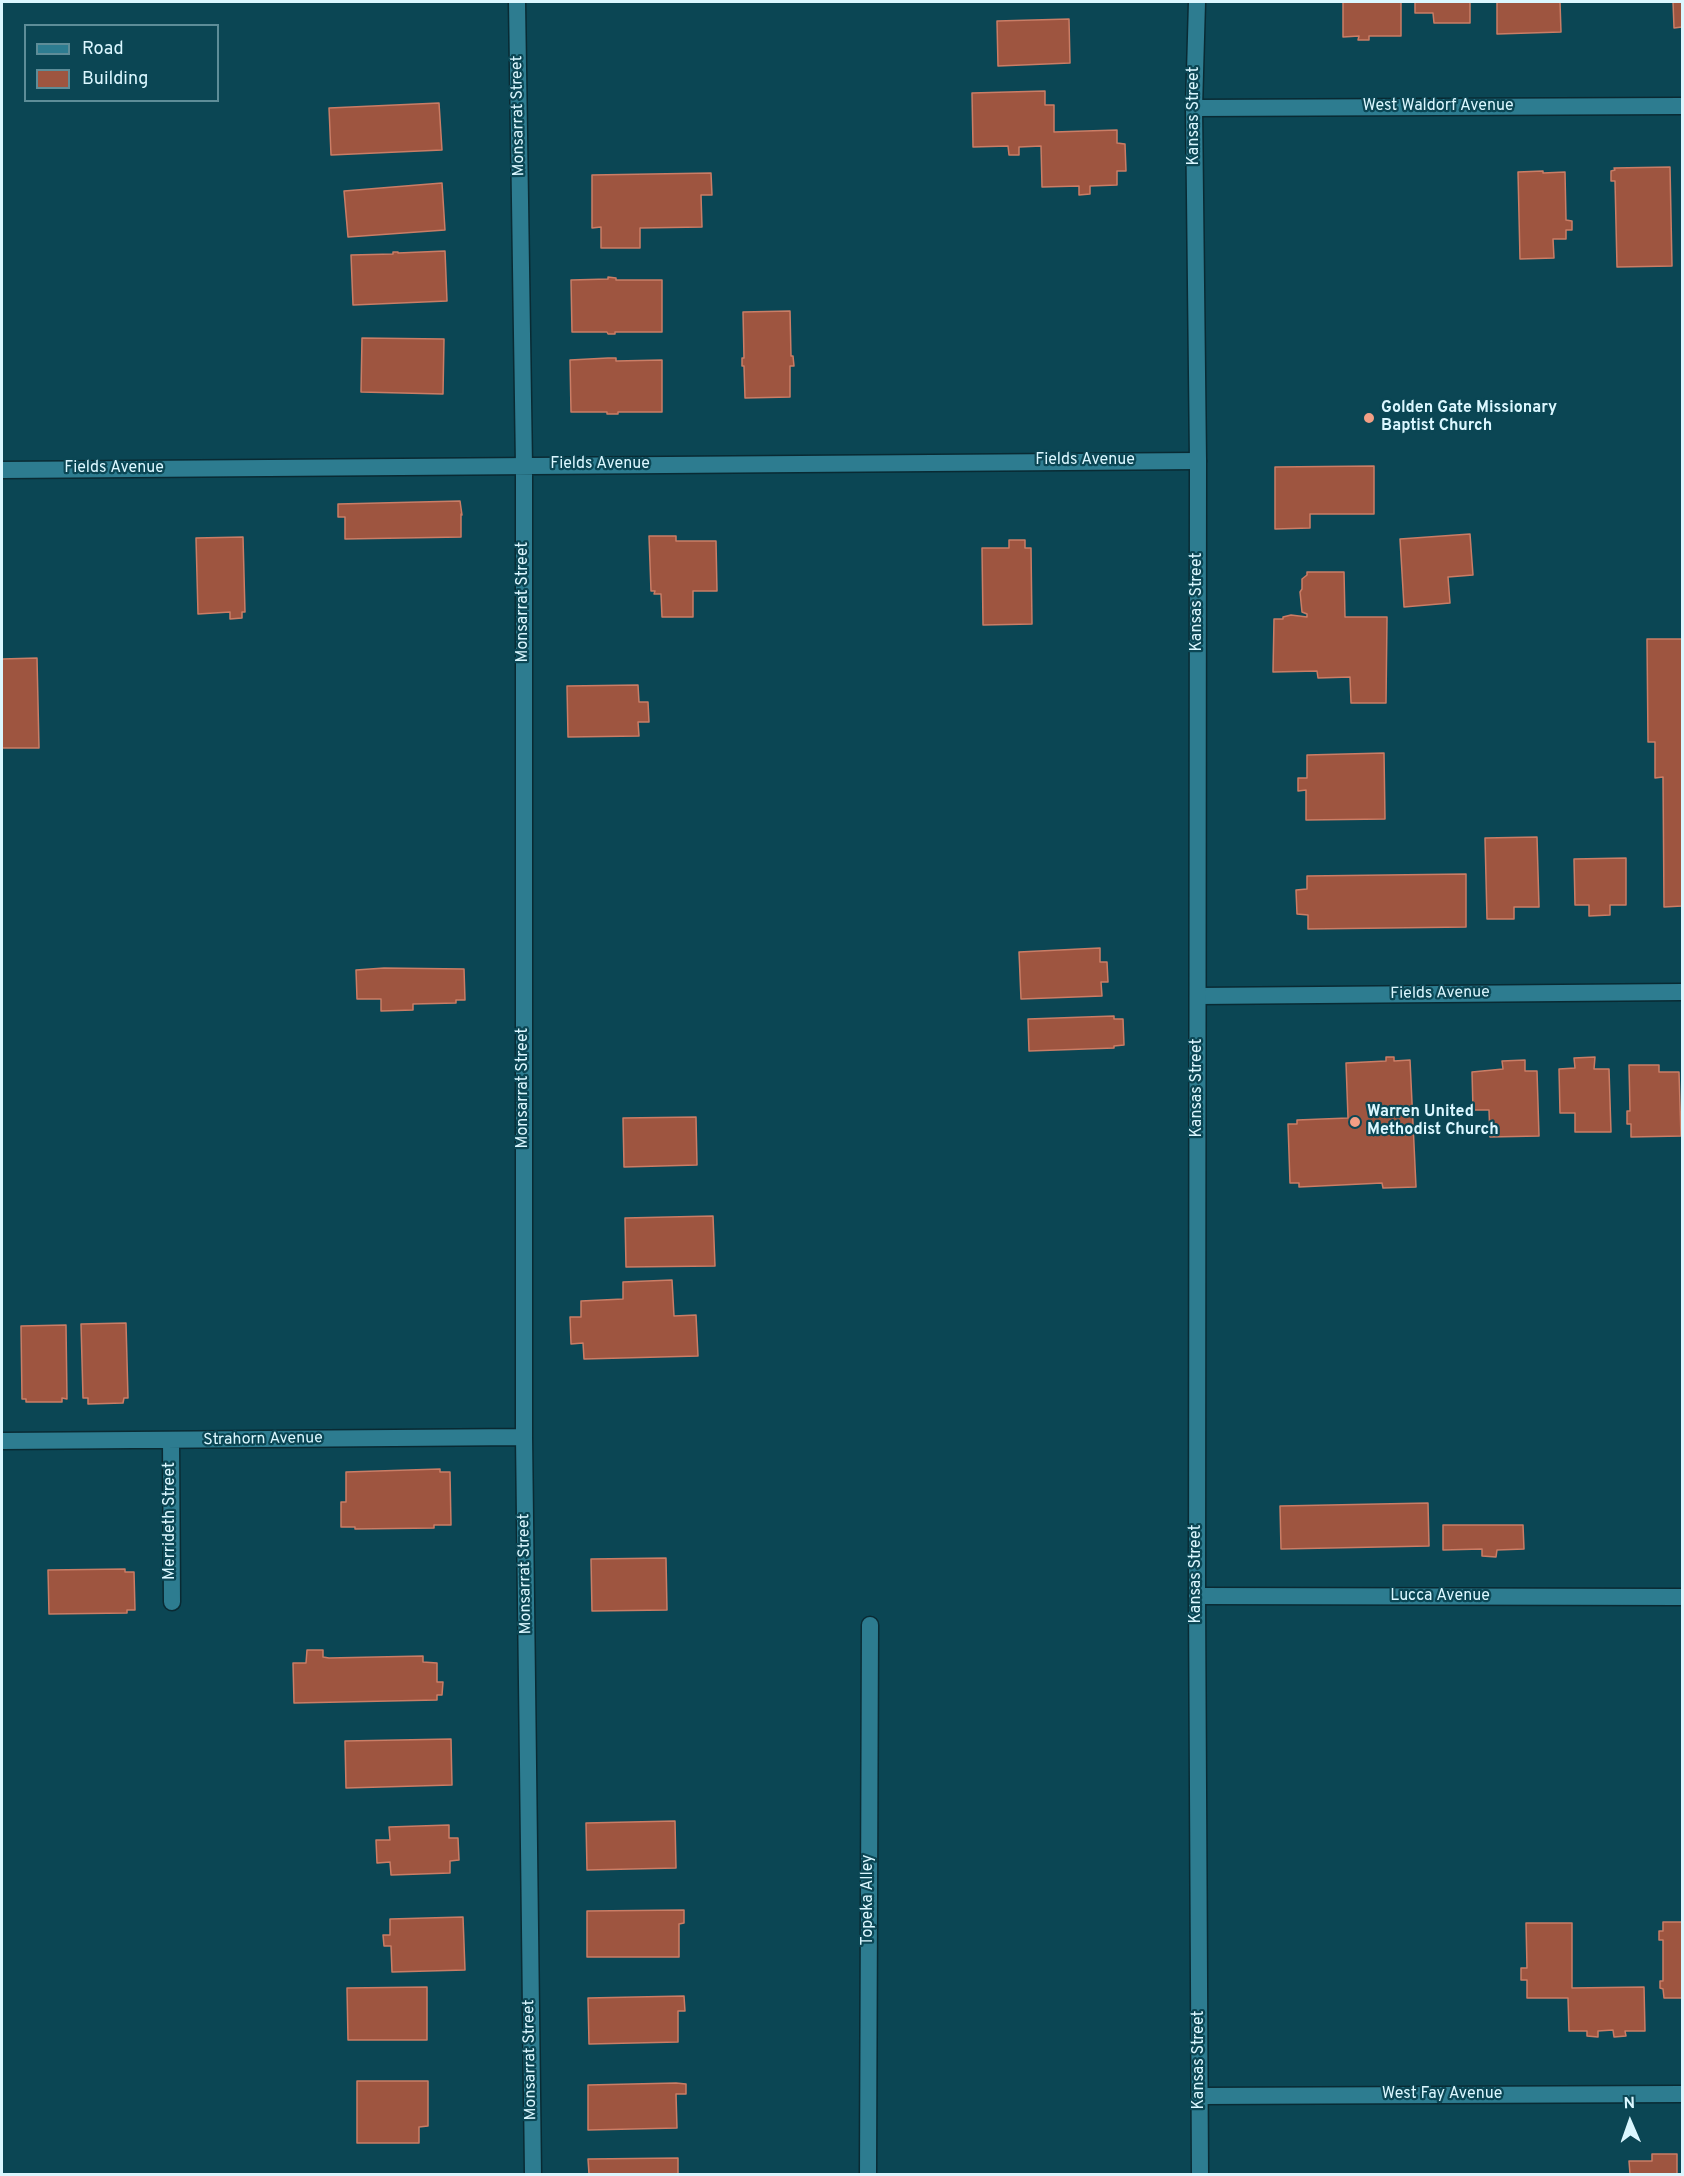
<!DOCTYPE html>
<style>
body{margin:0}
#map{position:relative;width:1684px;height:2176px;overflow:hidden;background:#0b4654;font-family:Overpass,sans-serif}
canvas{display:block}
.frame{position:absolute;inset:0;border:3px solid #dbf7ff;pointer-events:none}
.legend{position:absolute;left:24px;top:24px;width:195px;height:78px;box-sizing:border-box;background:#0b4654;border:2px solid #5e8d98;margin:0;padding:8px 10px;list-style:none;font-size:18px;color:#dbf7ff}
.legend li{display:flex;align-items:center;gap:12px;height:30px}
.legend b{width:30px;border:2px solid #5e8d98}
.north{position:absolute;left:1600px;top:2092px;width:60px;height:60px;-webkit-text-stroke:4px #0b4654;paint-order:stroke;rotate:358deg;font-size:16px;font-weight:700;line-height:24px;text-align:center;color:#dbf7ff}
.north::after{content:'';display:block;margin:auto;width:21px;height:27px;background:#dbf7ff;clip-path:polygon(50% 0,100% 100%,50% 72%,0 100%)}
</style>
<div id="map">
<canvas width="1684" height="2176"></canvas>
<div class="frame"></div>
<ul class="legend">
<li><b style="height:8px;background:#2d7c90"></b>Road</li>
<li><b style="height:16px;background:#9e5540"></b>Building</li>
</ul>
<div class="north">N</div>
</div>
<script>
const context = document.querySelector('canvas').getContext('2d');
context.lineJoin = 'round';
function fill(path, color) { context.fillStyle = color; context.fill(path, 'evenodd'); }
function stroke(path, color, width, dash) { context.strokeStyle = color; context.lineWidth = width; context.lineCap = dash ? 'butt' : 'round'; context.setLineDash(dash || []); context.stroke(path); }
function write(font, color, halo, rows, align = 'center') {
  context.font = font + ' Overpass,sans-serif'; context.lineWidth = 4.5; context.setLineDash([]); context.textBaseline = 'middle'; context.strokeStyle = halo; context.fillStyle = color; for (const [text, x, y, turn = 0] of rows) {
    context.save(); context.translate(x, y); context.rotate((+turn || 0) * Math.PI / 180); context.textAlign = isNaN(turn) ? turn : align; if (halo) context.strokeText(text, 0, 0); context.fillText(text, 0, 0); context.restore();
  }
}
const building = new Path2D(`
 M 1343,2 L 1401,2 L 1401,36 L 1369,36 L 1369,40 L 1358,40 L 1359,36 L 1343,37 Z
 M 1415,2 L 1470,2 L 1470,23 L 1434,23 L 1433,13 L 1415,13 Z
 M 1497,2 L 1560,2 L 1561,32 L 1497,34 Z
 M 1673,2 L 1682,2 L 1682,27 L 1674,28 Z
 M 1069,19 L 1070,63 L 998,66 L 997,21 Z
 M 1045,91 L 1045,105 L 1054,105 L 1054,132 L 1117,130 L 1117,143 L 1125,144 L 1126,171 L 1117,171 L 1117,185 L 1090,186 L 1090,194 L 1079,195 L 1079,186 L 1042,187 L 1041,146 L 1019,147 L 1019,155 L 1009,155 L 1008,146 L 973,147 L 972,93 Z
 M 439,103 L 442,150 L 331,155 L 329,108 Z
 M 1670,167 L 1672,266 L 1617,267 L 1615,181 L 1611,181 L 1611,171 L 1615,170 L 1614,168 Z
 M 1543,171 L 1543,173 L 1565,172 L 1566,220 L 1572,221 L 1572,230 L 1566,230 L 1566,239 L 1553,239 L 1554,258 L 1520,259 L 1518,172 Z
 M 711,173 L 712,195 L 701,195 L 702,227 L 640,228 L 640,248 L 601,248 L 601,227 L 592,228 L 592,175 Z
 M 442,183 L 445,230 L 348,237 L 344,191 Z
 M 445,251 L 447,301 L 353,305 L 351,255 L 393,254 L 393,252 L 398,252 L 398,253 Z
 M 608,277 L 616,278 L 616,280 L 662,280 L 662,332 L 615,332 L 615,334 L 608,334 L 607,332 L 572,332 L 571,280 L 608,279 Z
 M 790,311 L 791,356 L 793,356 L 794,366 L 790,366 L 790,397 L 745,398 L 744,366 L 742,366 L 742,358 L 744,358 L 743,312 Z
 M 362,338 L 444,339 L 443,394 L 361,392 Z
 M 608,358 L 616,358 L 616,361 L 662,360 L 662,412 L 618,412 L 618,414 L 607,414 L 607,412 L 571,412 L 570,360 Z
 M 1374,466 L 1374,514 L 1310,514 L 1310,528 L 1275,529 L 1275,467 Z
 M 460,501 L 462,515 L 461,514 L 461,537 L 345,539 L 345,517 L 338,517 L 338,504 Z
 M 1470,534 L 1473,575 L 1448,577 L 1450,603 L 1404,607 L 1400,539 Z
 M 649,536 L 676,536 L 676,541 L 716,541 L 717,591 L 693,591 L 693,617 L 662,617 L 661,594 L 654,594 L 655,591 L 651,591 Z
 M 243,537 L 245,612 L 242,612 L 242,618 L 230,619 L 230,612 L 198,614 L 196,538 Z
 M 1009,540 L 1025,540 L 1025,548 L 1031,548 L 1032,624 L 983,625 L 982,548 L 1009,548 Z
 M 1307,572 L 1344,572 L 1345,617 L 1387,617 L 1386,703 L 1351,703 L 1350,677 L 1318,678 L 1317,671 L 1273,672 L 1274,619 L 1283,619 L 1283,617 L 1291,615 L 1307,617 L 1307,614 L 1302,612 L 1300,592 L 1302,589 L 1302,579 L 1307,575 Z
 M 1647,639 L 1682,639 L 1682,906 L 1664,907 L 1663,777 L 1655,778 L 1655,742 L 1648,742 Z
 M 37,658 L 39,748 L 2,748 L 2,659 Z
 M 638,685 L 639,702 L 648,702 L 649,722 L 638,722 L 639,736 L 568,737 L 567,686 Z
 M 1384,753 L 1385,819 L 1306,820 L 1306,790 L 1298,791 L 1298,778 L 1307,778 L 1307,755 Z
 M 1537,837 L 1539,907 L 1514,907 L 1514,919 L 1487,919 L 1485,838 Z
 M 1626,858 L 1626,905 L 1610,905 L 1610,915 L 1589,916 L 1589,905 L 1575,905 L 1574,859 Z
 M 1466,874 L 1466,927 L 1308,929 L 1308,915 L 1297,914 L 1296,890 L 1307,889 L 1307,876 Z
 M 1100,948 L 1100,962 L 1107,962 L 1108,982 L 1101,982 L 1102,996 L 1021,999 L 1019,952 Z
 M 384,968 L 464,969 L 465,1000 L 456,1000 L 456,1003 L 413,1004 L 413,1010 L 381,1011 L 381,999 L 357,999 L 356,970 Z
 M 1114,1016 L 1114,1019 L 1123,1019 L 1124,1045 L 1114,1046 L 1114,1048 L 1029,1051 L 1028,1019 Z
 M 1386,1057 L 1394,1057 L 1394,1061 L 1410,1060 L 1416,1187 L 1383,1188 L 1382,1183 L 1299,1187 L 1299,1183 L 1290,1183 L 1288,1124 L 1297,1124 L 1297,1120 L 1348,1118 L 1346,1063 L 1386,1061 Z
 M 1595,1057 L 1594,1069 L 1609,1069 L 1611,1132 L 1575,1132 L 1575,1113 L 1560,1113 L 1559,1069 L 1575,1068 L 1574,1058 Z
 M 1525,1060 L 1525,1071 L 1537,1071 L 1539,1136 L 1490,1137 L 1489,1110 L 1473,1110 L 1472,1072 L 1503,1069 L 1502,1061 Z
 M 1629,1065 L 1659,1065 L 1659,1072 L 1679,1072 L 1681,1136 L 1631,1137 L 1631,1124 L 1627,1124 L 1627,1111 L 1630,1111 Z
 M 696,1117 L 697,1165 L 624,1167 L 623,1118 Z
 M 713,1216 L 715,1266 L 626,1267 L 625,1218 Z
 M 672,1280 L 674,1316 L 696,1315 L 698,1356 L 584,1359 L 583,1343 L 571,1344 L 570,1317 L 581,1317 L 581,1301 L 623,1299 L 623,1282 Z
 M 126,1323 L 128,1398 L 124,1398 L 123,1403 L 88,1404 L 88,1398 L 83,1398 L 81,1324 Z
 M 66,1325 L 67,1399 L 62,1398 L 62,1402 L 26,1402 L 26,1399 L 22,1399 L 21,1326 Z
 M 440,1469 L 440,1472 L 450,1472 L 451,1525 L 434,1525 L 434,1528 L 355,1529 L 355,1527 L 341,1527 L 341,1502 L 346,1502 L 346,1472 Z
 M 1428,1503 L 1429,1546 L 1281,1549 L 1280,1506 Z
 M 1443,1525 L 1523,1525 L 1524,1549 L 1497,1550 L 1496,1557 L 1482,1556 L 1482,1549 L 1443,1550 Z
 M 666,1558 L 667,1610 L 592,1611 L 591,1559 Z
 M 125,1569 L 125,1572 L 134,1572 L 135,1610 L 127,1610 L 127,1613 L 49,1614 L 48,1570 Z
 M 307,1650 L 323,1650 L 323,1657 L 329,1658 L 423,1656 L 423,1662 L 437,1663 L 437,1682 L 443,1682 L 442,1695 L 437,1695 L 437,1700 L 294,1703 L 293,1663 L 306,1663 Z
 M 451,1739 L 452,1785 L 346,1788 L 345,1741 Z
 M 675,1821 L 676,1868 L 587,1870 L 586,1823 Z
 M 449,1825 L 449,1838 L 458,1838 L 459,1860 L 450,1861 L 450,1873 L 391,1875 L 390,1862 L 377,1863 L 376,1840 L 390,1840 L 389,1827 Z
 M 684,1910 L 684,1923 L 679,1924 L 679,1957 L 587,1957 L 587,1911 Z
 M 463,1917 L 465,1970 L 392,1972 L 391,1946 L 384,1946 L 383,1935 L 390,1935 L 390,1919 Z
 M 1663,1922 L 1682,1922 L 1682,1998 L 1664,1998 L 1663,1989 L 1660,1988 L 1660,1981 L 1663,1981 L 1663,1940 L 1659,1940 L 1659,1931 L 1663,1931 Z
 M 1526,1923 L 1572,1923 L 1572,1988 L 1644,1987 L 1645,2031 L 1625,2031 L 1626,2036 L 1614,2037 L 1613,2030 L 1598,2031 L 1598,2037 L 1587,2036 L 1587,2031 L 1569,2031 L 1568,1998 L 1527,1998 L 1527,1980 L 1521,1980 L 1521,1968 L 1527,1968 Z
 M 427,1987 L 427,2040 L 348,2040 L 347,1988 Z
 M 684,1996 L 685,2011 L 678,2011 L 678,2042 L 589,2044 L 588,1998 Z
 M 357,2081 L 428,2081 L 428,2126 L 419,2127 L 419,2143 L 357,2143 Z
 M 676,2083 L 686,2084 L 686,2094 L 676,2094 L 677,2128 L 588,2130 L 588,2085 Z
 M 1652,2154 L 1677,2154 L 1677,2174 L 1630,2174 L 1629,2161 L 1652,2161 Z
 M 678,2158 L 678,2174 L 589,2174 L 588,2159 Z`);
const minor = new Path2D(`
 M 517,2 L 524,466 L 524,1437 L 533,2174
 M 1194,108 L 1682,106
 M 2,470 L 1198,461
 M 1198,996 L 1682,992
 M 2,1441 L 524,1437
 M 171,1441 L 172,1602
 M 1197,1596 L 1682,1597
 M 1201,2096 L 1682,2094
 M 868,2174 L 870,1625`);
const tertiary = new Path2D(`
 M 1197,2 L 1194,108 L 1198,461 L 1197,1596 L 1200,2174`);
const markers = [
 [1369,418,6,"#f39f85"],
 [1355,1122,6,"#f39f85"]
];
const streetNames = [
 ["West Waldorf Avenue",1438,107],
 ["Monsarrat Street",519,116,-91],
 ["Kansas Street",1195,116,-90],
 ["Fields Avenue",1085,461],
 ["Fields Avenue",600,465],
 ["Fields Avenue",114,469],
 ["Monsarrat Street",524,602,-90],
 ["Kansas Street",1198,602,-90],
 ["Fields Avenue",1440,994,-1],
 ["Monsarrat Street",524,1088,-90],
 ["Kansas Street",1198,1088,-90],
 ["Strahorn Avenue",263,1440,-1],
 ["Merrideth Street",171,1521,-90],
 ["Monsarrat Street",526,1574,-91],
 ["Kansas Street",1197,1574,-90],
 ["Lucca Avenue",1440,1597],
 ["Topeka Alley",869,1900,-90],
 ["Monsarrat Street",531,2060,-91],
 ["Kansas Street",1200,2060,-90],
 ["West Fay Avenue",1442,2095]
];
const poiNames = [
 ["Golden Gate Missionary",1381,409],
 ["Baptist Church",1381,427],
 ["Warren United",1367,1113],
 ["Methodist Church",1367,1131]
];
fill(building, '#9e5540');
stroke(building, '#ca7d66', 1.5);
stroke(minor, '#092a33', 19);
stroke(tertiary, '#092a33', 19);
stroke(minor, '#2d7c90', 16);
stroke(tertiary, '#2d7c90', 16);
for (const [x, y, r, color] of markers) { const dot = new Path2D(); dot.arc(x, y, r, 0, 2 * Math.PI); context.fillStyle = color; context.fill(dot); stroke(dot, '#0b4654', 2); }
write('16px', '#dbf7ff', '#0b4654', streetNames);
write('bold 16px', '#dbf7ff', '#0b4654', poiNames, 'left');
</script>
